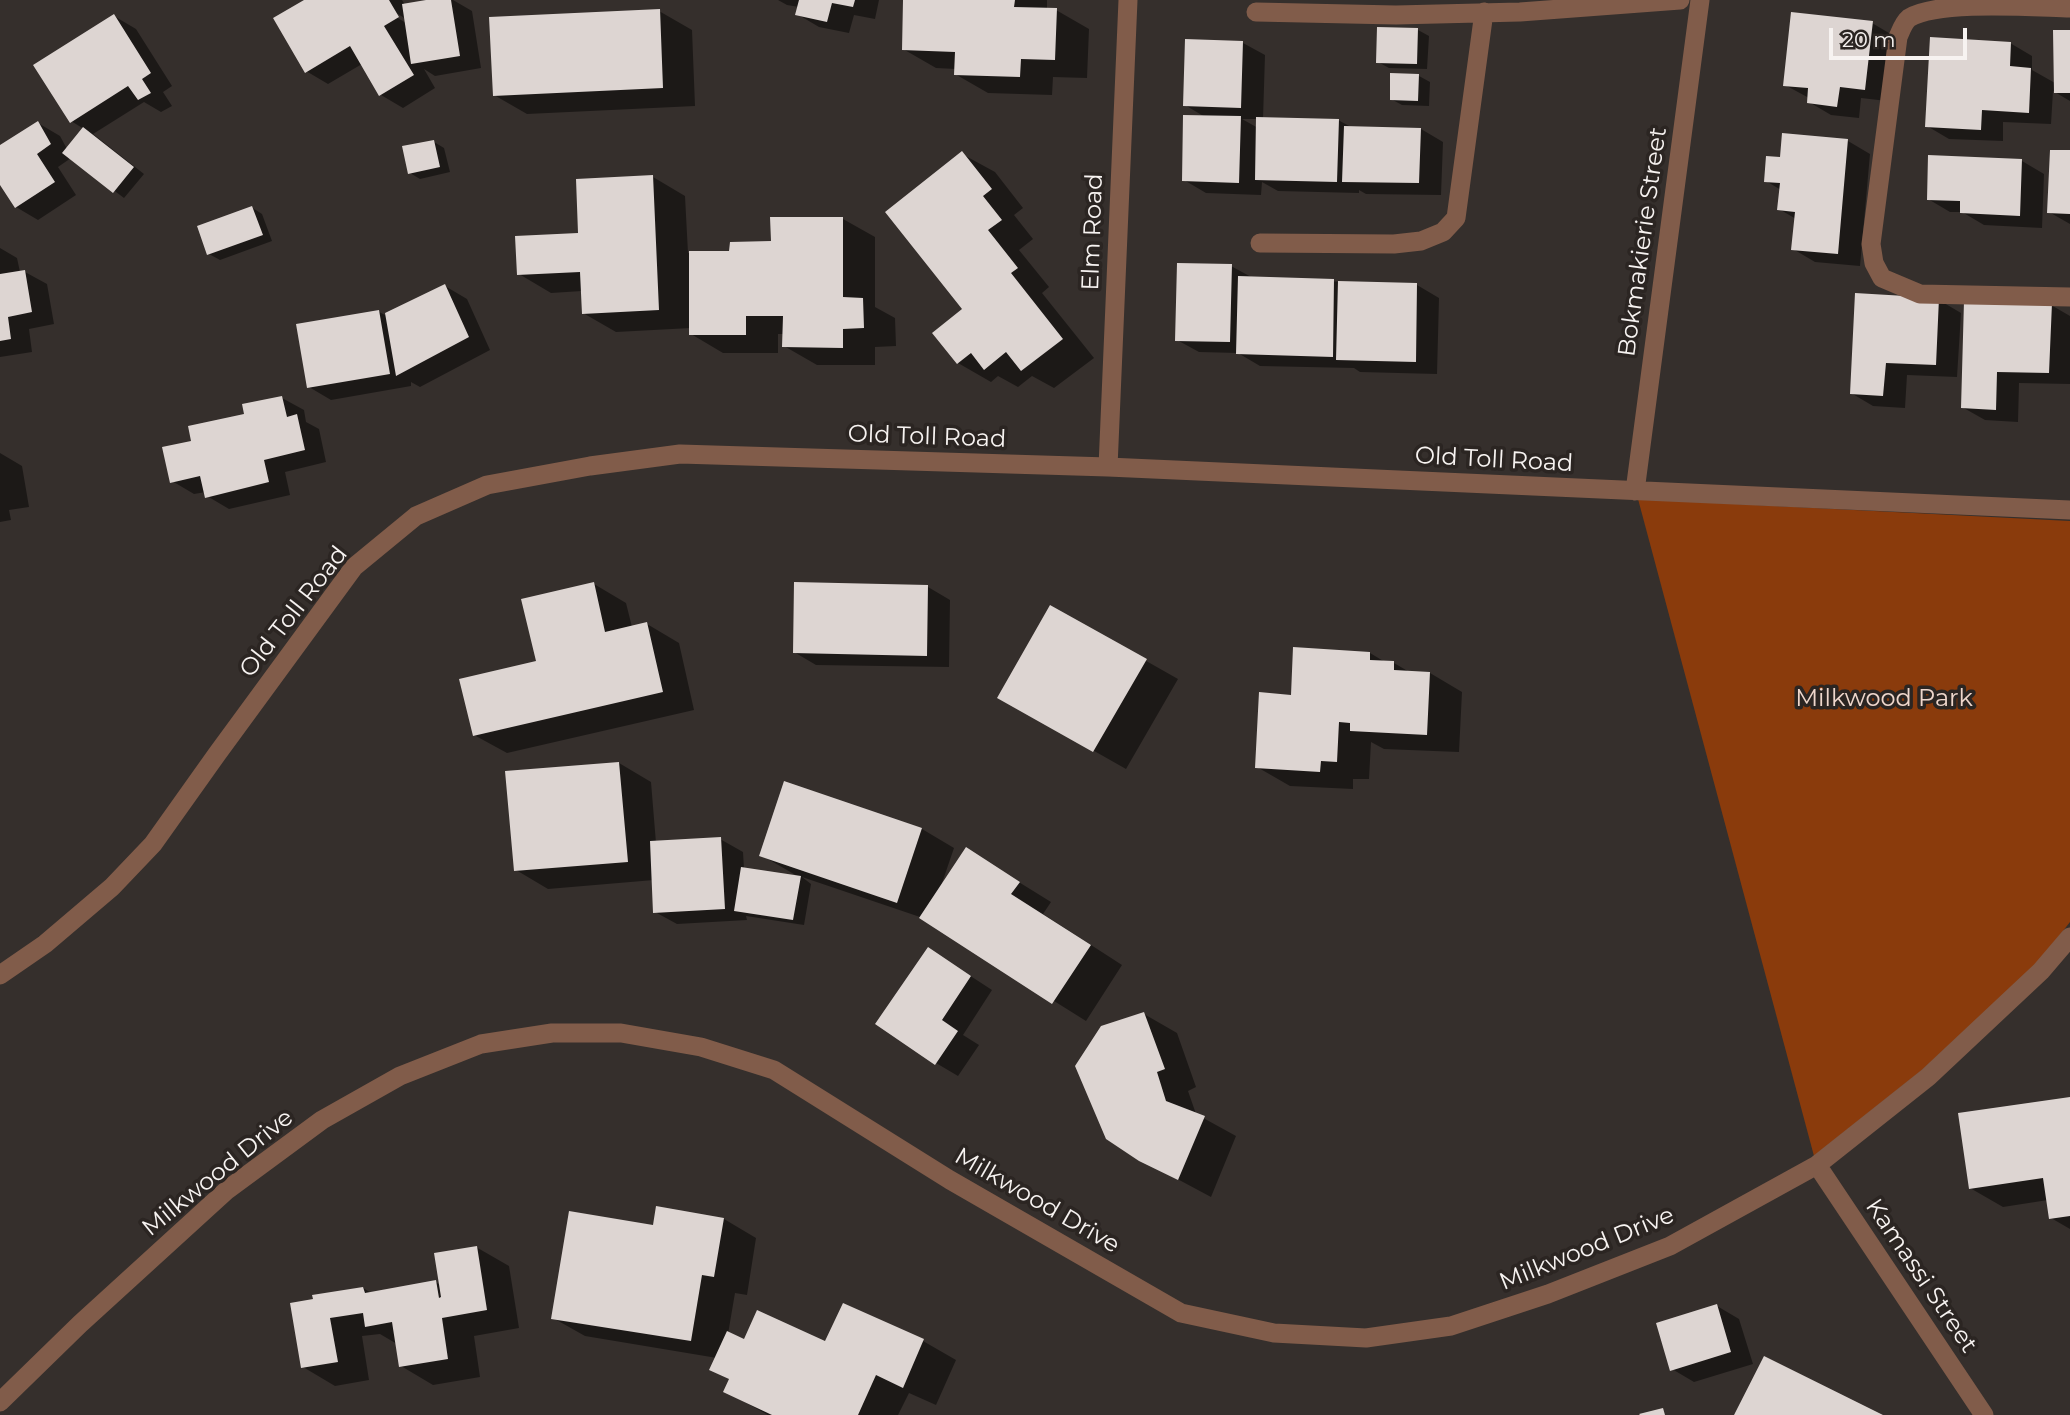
<!DOCTYPE html>
<style>
body{margin:0}
#map{position:relative;width:2070px;height:1415px;overflow:hidden;background:#352f2c;font-family:Montserrat,sans-serif}
canvas{display:block}
.scale{position:absolute;left:1829px;top:28px;width:138px;height:32px;box-sizing:border-box;border:4px solid #f7f3f1;border-top:0;padding-left:9px;font-size:21px;line-height:24px;white-space:nowrap;color:#f7f3f1;-webkit-text-stroke:5px #2b2522;paint-order:stroke}
</style>
<div id="map">
<canvas width="2070" height="1415"></canvas>
<div class="scale">20 m</div>
</div>
<script>
const context = document.querySelector('canvas').getContext('2d');
context.lineJoin = 'round';
function fill(path, color) { context.fillStyle = color; context.fill(path, 'evenodd'); }
function stroke(path, color, width, dash) { context.strokeStyle = color; context.lineWidth = width; context.lineCap = dash ? 'butt' : 'round'; context.setLineDash(dash || []); context.stroke(path); }
function write(font, color, halo, rows, align = 'center') {
  context.font = font + ' Montserrat,sans-serif'; context.lineWidth = 7; context.setLineDash([]); context.textBaseline = 'middle'; context.strokeStyle = halo; context.fillStyle = color; for (const [text, x, y, turn = 0] of rows) {
    context.save(); context.translate(x, y); context.rotate((+turn || 0) * Math.PI / 180); context.textAlign = isNaN(turn) ? turn : align; if (halo) context.strokeText(text, 0, 0); context.fillText(text, 0, 0); context.restore();
  }
}
const green = new Path2D(`
 M 1638,499 L 2070,521 L 2070,922 L 2037,964 L 1921,1071 L 1814,1156 Z`);
const shadow = new Path2D(`
 M 307,0 L 402,0 L 405,5 L 453,0 L 472,11 L 481,68 L 435,76 L 424,69 L 435,88 L 403,108 L 381,95 L 362,64 L 328,84 L 306,71 ZM 393,11 L 406,19 L 406,23 L 391,14 Z
 M 778,0 L 879,0 L 875,19 L 854,15 L 849,33 L 819,27 L 797,14 L 799,7 L 787,5 Z
 M 905,0 L 1047,0 L 1047,10 L 1056,10 L 1089,29 L 1087,78 L 1053,77 L 1052,95 L 988,93 L 955,74 L 956,69 L 936,68 L 903,49 Z
 M 659,11 L 692,30 L 695,106 L 527,114 L 494,95 Z
 M 114,16 L 136,29 L 172,86 L 163,92 L 172,106 L 161,112 L 144,102 L 93,134 L 144,174 L 124,198 L 71,158 L 58,167 L 76,195 L 38,220 L 16,207 L 0,182 L 0,147 L 38,123 L 60,136 L 67,149 L 84,129 L 71,121 Z
 M 1872,23 L 1894,36 L 1887,101 L 1861,98 L 1859,118 L 1831,115 L 1809,102 L 1809,98 L 1785,85 Z
 M 1379,28 L 1418,30 L 1429,36 L 1427,69 L 1389,68 L 1378,62 Z
 M 2070,32 L 2070,101 L 2053,91 L 2051,124 L 2003,122 L 2003,141 L 1949,139 L 1927,126 L 2010,43 L 2032,56 L 2032,70 L 2055,83 Z
 M 1243,43 L 1265,55 L 1263,119 L 1338,120 L 1351,127 L 1421,129 L 1443,142 L 1441,195 L 1366,194 L 1359,190 L 1359,193 L 1278,191 L 1262,182 L 1261,195 L 1206,193 L 1184,180 L 1205,117 L 1185,105 ZM 1242,119 L 1258,119 L 1258,128 Z
 M 1419,76 L 1430,82 L 1429,106 L 1402,105 L 1391,99 Z
 M 1848,141 L 1870,154 L 1860,266 L 1815,262 L 1793,249 L 1796,219 L 1779,209 L 1781,190 L 1766,181 L 1781,158 Z
 M 434,142 L 444,148 L 450,172 L 420,179 L 410,173 Z
 M 2070,152 L 2070,224 L 2049,212 Z
 M 962,154 L 995,172 L 1023,208 L 1014,215 L 1033,239 L 1019,250 L 1049,287 L 1042,293 L 1094,358 L 1054,388 L 1032,376 L 1018,387 L 998,376 L 991,382 L 958,363 L 965,310 Z
 M 2022,161 L 2044,174 L 2042,228 L 1984,225 L 1962,212 L 1950,212 L 1928,199 Z
 M 653,177 L 685,196 L 688,253 L 731,253 L 773,243 L 843,219 L 875,237 L 875,307 L 895,318 L 896,346 L 875,347 L 875,365 L 817,365 L 784,346 L 784,334 L 778,334 L 778,353 L 723,353 L 691,334 L 691,328 L 616,332 L 583,313 L 582,291 L 551,293 L 519,274 L 580,235 Z
 M 251,207 L 262,214 L 272,241 L 220,260 L 209,254 Z
 M 0,248 L 17,258 L 20,272 L 25,272 L 47,284 L 54,324 L 29,329 L 32,352 L 0,357 Z
 M 1231,266 L 1253,278 L 1417,285 L 1439,298 L 1437,374 L 1360,372 L 1354,368 L 1260,366 L 1238,353 L 1199,352 L 1177,340 Z
 M 445,286 L 467,299 L 490,350 L 420,387 L 411,382 L 411,386 L 331,400 L 309,387 L 379,312 L 387,316 Z
 M 1939,300 L 1961,313 L 1957,377 L 1907,375 L 1905,408 L 1873,406 L 1851,393 Z
 M 2051,305 L 2070,316 L 2070,384 L 2019,383 L 2018,422 L 1985,420 L 1962,407 Z
 M 282,398 L 304,410 L 306,422 L 319,429 L 326,462 L 285,472 L 290,495 L 229,509 L 207,496 L 206,492 L 194,494 L 172,481 L 194,442 Z
 M 0,453 L 22,466 L 29,507 L 9,510 L 11,520 L 0,522 Z
 M 594,584 L 626,603 L 632,627 L 647,624 L 679,643 L 694,710 L 507,753 L 474,735 L 538,663 Z
 M 928,587 L 950,600 L 949,667 L 816,665 L 794,652 Z
 M 1051,607 L 1178,679 L 1126,769 L 999,697 Z
 M 1370,653 L 1385,662 L 1394,663 L 1411,673 L 1430,673 L 1462,692 L 1459,752 L 1384,749 L 1371,742 L 1369,779 L 1353,779 L 1353,789 L 1290,786 L 1257,767 L 1292,697 Z
 M 619,763 L 651,782 L 656,843 L 720,839 L 743,852 L 744,869 L 799,877 L 761,855 L 922,829 L 954,848 L 941,886 L 967,850 L 1051,902 L 1043,914 L 1122,965 L 1086,1021 L 920,917 L 802,877 L 811,884 L 804,925 L 746,916 L 747,920 L 677,924 L 655,912 L 654,880 L 548,889 L 516,870 Z
 M 929,949 L 992,990 L 963,1035 L 979,1045 L 958,1076 L 936,1063 Z
 M 1144,1014 L 1177,1033 L 1196,1087 L 1188,1091 L 1196,1114 L 1236,1136 L 1211,1197 L 1140,1159 Z
 M 2070,1099 L 2070,1229 L 2051,1218 L 2048,1200 L 2003,1207 L 1970,1188 Z
 M 724,1219 L 756,1238 L 747,1295 L 735,1293 L 728,1334 L 745,1341 L 826,1344 L 844,1305 L 923,1341 L 956,1360 L 936,1405 L 909,1393 L 898,1415 L 768,1415 L 725,1391 L 731,1380 L 717,1358 L 585,1336 L 553,1318 L 654,1227 Z
 M 476,1247 L 509,1266 L 519,1328 L 474,1336 L 480,1377 L 433,1385 L 401,1366 L 397,1344 L 380,1334 L 362,1336 L 369,1380 L 335,1386 L 303,1367 L 292,1304 L 363,1288 L 373,1294 L 435,1282 L 441,1285 Z
 M 1717,1306 L 1739,1319 L 1753,1364 L 1694,1382 L 1672,1369 Z`);
const building = new Path2D(`
 M 304,0 L 389,0 L 399,17 L 384,26 L 414,75 L 379,96 L 350,46 L 305,73 L 273,18 Z
 M 426,0 L 451,0 L 460,56 L 411,64 L 402,4 Z
 M 799,0 L 855,0 L 853,7 L 832,3 L 827,22 L 795,15 Z
 M 903,0 L 1015,0 L 1014,7 L 1057,8 L 1055,60 L 1021,59 L 1020,77 L 954,75 L 955,52 L 902,50 Z
 M 660,9 L 663,88 L 493,96 L 489,17 Z
 M 1791,12 L 1873,21 L 1865,90 L 1840,87 L 1837,107 L 1807,103 L 1808,88 L 1783,86 Z
 M 114,14 L 151,73 L 142,79 L 151,93 L 138,100 L 128,86 L 70,123 L 33,65 Z
 M 1377,27 L 1418,28 L 1417,64 L 1376,63 Z
 M 2053,30 L 2070,30 L 2070,93 L 2054,93 Z
 M 1930,37 L 2011,42 L 2010,66 L 2031,68 L 2029,113 L 1982,110 L 1981,130 L 1925,127 Z
 M 1185,39 L 1243,41 L 1241,108 L 1183,106 Z
 M 1390,73 L 1419,74 L 1418,101 L 1390,100 Z
 M 1183,115 L 1241,116 L 1239,183 L 1182,181 Z
 M 1256,117 L 1339,119 L 1337,182 L 1255,180 Z
 M 38,121 L 51,144 L 37,154 L 55,182 L 15,208 L 0,185 L 0,145 Z
 M 1344,126 L 1421,128 L 1419,183 L 1342,182 Z
 M 83,127 L 134,167 L 113,193 L 62,153 Z
 M 1782,133 L 1848,139 L 1838,254 L 1791,250 L 1795,212 L 1777,210 L 1780,183 L 1764,182 L 1766,156 L 1780,157 Z
 M 434,140 L 440,167 L 408,174 L 402,146 Z
 M 2050,150 L 2070,150 L 2070,214 L 2047,213 Z
 M 962,151 L 992,189 L 983,196 L 1002,220 L 988,230 L 1018,268 L 1011,273 L 1063,339 L 1021,371 L 1006,352 L 984,370 L 971,353 L 957,364 L 932,333 L 962,309 L 885,212 Z
 M 1928,155 L 2022,159 L 2020,216 L 1960,213 L 1960,201 L 1927,200 Z
 M 653,175 L 659,310 L 582,314 L 580,272 L 517,275 L 515,236 L 578,233 L 576,179 Z
 M 252,206 L 263,235 L 207,255 L 197,226 Z
 M 770,217 L 843,217 L 843,297 L 863,298 L 864,328 L 843,329 L 843,348 L 782,347 L 783,316 L 746,316 L 746,335 L 689,335 L 689,251 L 729,251 L 730,242 L 771,241 Z
 M 1177,263 L 1232,264 L 1230,342 L 1175,341 Z
 M 25,270 L 32,312 L 8,317 L 11,339 L 0,341 L 0,274 Z
 M 1238,276 L 1334,279 L 1333,357 L 1236,354 Z
 M 1338,281 L 1417,283 L 1416,362 L 1336,360 Z
 M 445,284 L 469,337 L 396,376 L 385,313 Z
 M 1855,293 L 1939,298 L 1936,365 L 1886,363 L 1883,396 L 1850,394 Z
 M 1964,301 L 2052,303 L 2049,373 L 1997,372 L 1996,410 L 1961,408 Z
 M 379,310 L 390,374 L 307,388 L 296,324 Z
 M 282,396 L 287,417 L 297,414 L 305,450 L 264,460 L 269,482 L 205,498 L 200,476 L 170,483 L 162,447 L 191,441 L 188,426 L 244,414 L 242,404 Z
 M 594,582 L 605,632 L 647,622 L 663,692 L 473,736 L 459,679 L 536,661 L 521,599 Z
 M 794,582 L 928,585 L 927,656 L 793,653 Z
 M 1050,605 L 1147,659 L 1093,752 L 997,698 Z
 M 1293,647 L 1370,652 L 1370,660 L 1394,661 L 1394,670 L 1430,672 L 1427,735 L 1350,731 L 1350,723 L 1339,722 L 1337,762 L 1321,761 L 1320,772 L 1255,768 L 1259,692 L 1291,695 Z
 M 619,762 L 628,862 L 514,871 L 505,771 Z
 M 784,781 L 922,828 L 897,903 L 759,856 Z
 M 721,837 L 725,909 L 653,913 L 650,841 Z
 M 966,847 L 1020,882 L 1011,894 L 1091,945 L 1052,1004 L 919,918 Z
 M 741,867 L 801,876 L 793,920 L 734,911 Z
 M 928,947 L 971,976 L 942,1020 L 958,1031 L 935,1065 L 875,1024 Z
 M 1144,1012 L 1165,1069 L 1157,1072 L 1166,1101 L 1205,1116 L 1178,1180 L 1139,1161 L 1106,1139 L 1075,1066 L 1101,1026 Z
 M 2070,1097 L 2070,1216 L 2049,1219 L 2043,1178 L 1969,1189 L 1958,1113 Z
 M 656,1206 L 724,1218 L 714,1277 L 702,1275 L 691,1341 L 551,1319 L 569,1211 L 653,1225 Z
 M 477,1246 L 487,1310 L 442,1318 L 448,1359 L 399,1367 L 392,1322 L 365,1327 L 363,1313 L 330,1318 L 338,1362 L 301,1368 L 290,1303 L 313,1299 L 312,1295 L 363,1287 L 365,1293 L 436,1280 L 439,1298 L 441,1297 L 434,1253 Z
 M 843,1303 L 924,1339 L 903,1388 L 876,1375 L 858,1415 L 772,1415 L 723,1392 L 729,1379 L 709,1370 L 727,1331 L 744,1339 L 757,1310 L 825,1341 Z
 M 1717,1304 L 1731,1352 L 1670,1371 L 1656,1323 Z
 M 1764,1356 L 1883,1415 L 1734,1415 Z
 M 1663,1408 L 1665,1415 L 1640,1415 L 1639,1414 Z`);
const service = new Path2D(`
 M 1256,12 L 1396,15 L 1520,12 L 1680,0
 M 1260,243 L 1394,244 L 1421,241 L 1443,232 L 1456,218 L 1484,12`);
const minor = new Path2D(`
 M 2070,8 C 2031,7 1938,0 1909,18 C 1903,23 1901,31 1898,37 L 1871,244 L 1874,263 L 1882,278 L 1920,294 L 2070,297
 M 1108,467 L 1128,0
 M 1635,491 L 1700,0
 M 0,975 L 45,944 L 112,887 L 153,844 L 217,754 L 354,567 L 416,516 L 487,485 L 590,466 L 680,454 L 1108,467 L 2070,510
 M 1817,1165 L 1984,1415
 M 0,1402 L 80,1324 L 227,1190 L 322,1120 L 400,1076 L 481,1044 L 552,1033 L 621,1033 L 701,1047 L 774,1070 L 950,1180 L 1181,1313 L 1274,1333 L 1366,1338 L 1451,1326 L 1548,1294 L 1670,1246 L 1817,1165 L 1928,1077 L 2041,971 L 2070,937`);
const streetNames = [
 ["Elm Road",1093,232,-88],
 ["Bokmakierie Street",1643,242,-82],
 ["Old Toll Road",927,437,2],
 ["Old Toll Road",1494,460,3],
 ["Old Toll Road",294,612,-52],
 ["Milkwood Drive",218,1173,-39],
 ["Milkwood Drive",1037,1201,30],
 ["Milkwood Drive",1587,1249,-22],
 ["Kamassi Street",1921,1276,56]
];
const parkNames = [
 ["Milkwood Park",1884,699]
];
fill(green, '#8a3b0c');
fill(shadow, '#0007');
fill(building, '#ddd5d2');
stroke(service, '#815c4a', 19);
stroke(minor, '#815c4a', 19);
write('24px', '#f7f3f1', '#2b2522', streetNames);
write('24px', '#efd7cc', '#2b2522', parkNames);
</script>
